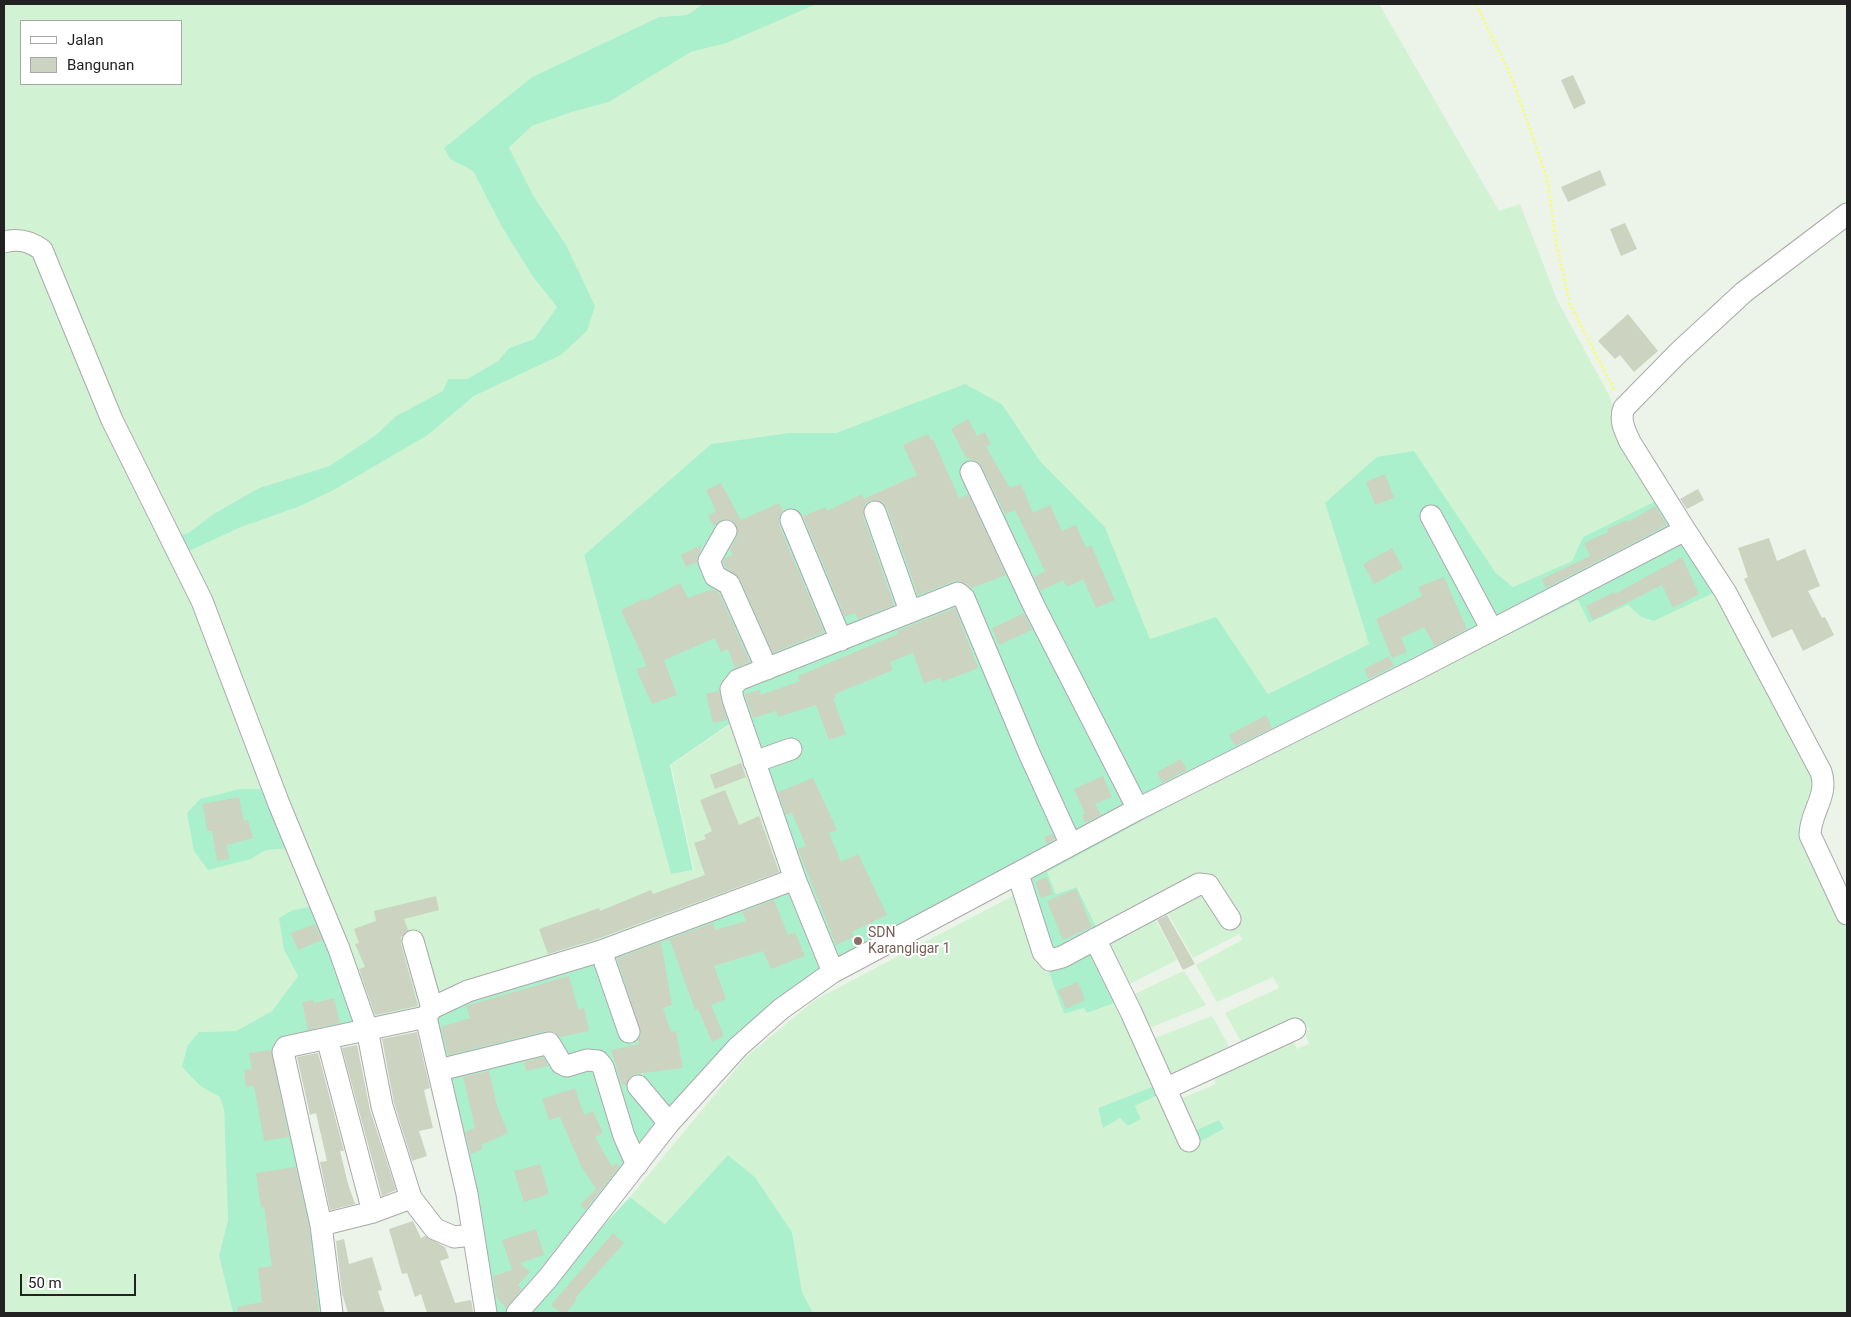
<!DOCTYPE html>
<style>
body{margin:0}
#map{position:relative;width:1851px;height:1317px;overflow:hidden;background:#ecf3e8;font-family:Roboto,sans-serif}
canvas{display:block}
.frame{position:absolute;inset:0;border:5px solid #222;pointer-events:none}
.legend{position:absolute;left:20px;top:20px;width:162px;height:65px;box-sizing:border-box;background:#fff;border:1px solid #a7a7a7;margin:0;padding:6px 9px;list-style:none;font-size:15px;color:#222}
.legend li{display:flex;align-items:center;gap:10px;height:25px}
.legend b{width:25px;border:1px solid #a7a7a7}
.scale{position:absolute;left:20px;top:1274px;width:116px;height:22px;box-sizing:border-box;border:2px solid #222;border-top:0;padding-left:6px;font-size:15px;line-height:18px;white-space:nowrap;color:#222;-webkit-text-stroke:4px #fff;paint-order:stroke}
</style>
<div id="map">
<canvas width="1851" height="1317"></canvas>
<div class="frame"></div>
<ul class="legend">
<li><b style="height:6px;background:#fff"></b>Jalan</li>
<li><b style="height:14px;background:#ccd3c0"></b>Bangunan</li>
</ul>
<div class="scale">50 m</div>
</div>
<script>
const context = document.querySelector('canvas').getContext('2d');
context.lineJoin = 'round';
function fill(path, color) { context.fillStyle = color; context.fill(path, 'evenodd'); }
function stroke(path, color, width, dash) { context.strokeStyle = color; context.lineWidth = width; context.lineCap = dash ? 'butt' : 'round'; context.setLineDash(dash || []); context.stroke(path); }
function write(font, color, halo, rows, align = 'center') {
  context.font = font + ' Roboto,sans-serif'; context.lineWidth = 4; context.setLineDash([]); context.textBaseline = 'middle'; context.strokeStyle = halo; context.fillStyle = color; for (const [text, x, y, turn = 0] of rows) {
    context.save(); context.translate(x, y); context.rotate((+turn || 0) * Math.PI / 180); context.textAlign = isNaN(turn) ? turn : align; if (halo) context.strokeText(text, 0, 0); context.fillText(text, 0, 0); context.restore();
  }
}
const farmland = new Path2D(`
 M 4,4 L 703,4 L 687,15 L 659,17 L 532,77 L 444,148 L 450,159 L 473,171 L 502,227 L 533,277 L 557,307 L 534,339 L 509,348 L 498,361 L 467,379 L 448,379 L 443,391 L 396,416 L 377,434 L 329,466 L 259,488 L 215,513 L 188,533 L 174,537 L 50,249 L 4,243 ZM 21,21 L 181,21 L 181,84 L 21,84 Z
 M 817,4 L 1379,4 L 1499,211 L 1520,204 L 1557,300 L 1609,395 L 1633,456 L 1659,500 L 1583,537 L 1572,561 L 1513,587 L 1495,572 L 1325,503 L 1369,644 L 1268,694 L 1216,618 L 1150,639 L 1105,527 L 1040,461 L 1002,404 L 965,385 L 836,433 L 788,433 L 711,444 L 584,555 L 671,874 L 694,870 L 671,765 L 735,721 L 795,876 L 366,1029 L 185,553 L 239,528 L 298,507 L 332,491 L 428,435 L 474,396 L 561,355 L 587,331 L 534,197 L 508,150 L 532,126 L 572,112 L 609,102 L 691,52 L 727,43 Z
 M 28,244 L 183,574 L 268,789 L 240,789 L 251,859 L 266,850 L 290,847 L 309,907 L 293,910 L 284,950 L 298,976 L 272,1011 L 236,1031 L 199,1032 L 187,1046 L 182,1067 L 200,1086 L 221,1097 L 224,1110 L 228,1220 L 219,1256 L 233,1313 L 4,1313 L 4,250 Z
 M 1722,589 L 1815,764 L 1824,786 L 1824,807 L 1810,826 L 1809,836 L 1847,919 L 1847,1313 L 813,1313 L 802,1293 L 792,1232 L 755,1177 L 728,1155 L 665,1224 L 630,1197 L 746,1057 L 815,1000 L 1020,892 L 1064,1014 L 1084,1008 L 1087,1013 L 1117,1002 L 1157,1085 L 1098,1108 L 1103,1127 L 1120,1118 L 1128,1126 L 1141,1119 L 1135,1106 L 1168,1091 L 1194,1145 L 1223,1130 L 1219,1121 L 1191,1132 L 1176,1101 L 1216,1084 L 1212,1074 L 1292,1039 L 1297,1049 L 1309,1044 L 1305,1033 L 1310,1029 L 1305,1025 L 1248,1054 L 1225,1013 L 1279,988 L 1273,977 L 1217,1002 L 1196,965 L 1242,940 L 1239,934 L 1193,958 L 1166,910 L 1153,915 L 1177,960 L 1126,986 L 1130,996 L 1184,971 L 1206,1005 L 1147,1029 L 1150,1040 L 1212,1016 L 1236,1059 L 1171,1086 L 1121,978 L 1105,940 L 1153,913 L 1208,887 L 1233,919 L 1237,915 L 1208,883 L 1101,939 L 1078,887 L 1056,894 L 1046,872 L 1215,782 L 1578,600 L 1590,623 L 1628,605 L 1641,617 L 1654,621 Z`);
const grass = new Path2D(`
 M 703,4 L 817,4 L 727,43 L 691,52 L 609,102 L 572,112 L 532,126 L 509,148 L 534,197 L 566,245 L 595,306 L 587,331 L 561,355 L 474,396 L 428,435 L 332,491 L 298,507 L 239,528 L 185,553 L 174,537 L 188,533 L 215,513 L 259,488 L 329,466 L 377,434 L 396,416 L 443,391 L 448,379 L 467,379 L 498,361 L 509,348 L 534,339 L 557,307 L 533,277 L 502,227 L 473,171 L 450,159 L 444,148 L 532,77 L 659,17 L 687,15 Z
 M 965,384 L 1002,404 L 1040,461 L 1105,527 L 1150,639 L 1216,617 L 1268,694 L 1369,644 L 1325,503 L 1377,457 L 1414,451 L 1495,572 L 1513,587 L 1572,561 L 1583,537 L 1658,500 L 1722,589 L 1654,621 L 1641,617 L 1628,605 L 1589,623 L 1578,600 L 1215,782 L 1047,872 L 1056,894 L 1077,887 L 1102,939 L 1208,887 L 1106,940 L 1192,1132 L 1219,1120 L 1224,1129 L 1194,1145 L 1167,1091 L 1135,1106 L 1141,1119 L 1128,1126 L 1120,1118 L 1103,1128 L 1098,1108 L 1157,1085 L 1117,1002 L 1087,1013 L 1084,1008 L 1064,1014 L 1020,892 L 1010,875 L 835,965 L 735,720 L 670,765 L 693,870 L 671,874 L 584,555 L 711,444 L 788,433 L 836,433 Z
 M 240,789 L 268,789 L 364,1029 L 292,1043 L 329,1313 L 233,1313 L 219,1256 L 228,1220 L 224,1110 L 220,1097 L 200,1086 L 182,1067 L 187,1046 L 199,1032 L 236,1031 L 272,1011 L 298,976 L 284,950 L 279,918 L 293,910 L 309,907 L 290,848 L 266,850 L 251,859 L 208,870 L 194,851 L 187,813 L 200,799 Z
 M 796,877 L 832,971 L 677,1120 L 648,1091 L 621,1004 L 647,1091 L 677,1121 L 519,1313 L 490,1313 L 425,1015 Z
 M 728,1155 L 755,1177 L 792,1232 L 802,1292 L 813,1313 L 522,1313 L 630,1197 L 665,1224 Z`);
const building = new Path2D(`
 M 1573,75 L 1586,103 L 1574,109 L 1561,80 Z
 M 1600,170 L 1606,185 L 1568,202 L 1561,187 Z
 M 1625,223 L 1637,249 L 1621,256 L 1610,229 Z
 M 1628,314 L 1658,351 L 1634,372 L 1620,355 L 1615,359 L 1598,341 Z
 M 968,419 L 977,436 L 985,432 L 991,444 L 986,447 L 1010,488 L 1021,484 L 1033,513 L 1050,505 L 1062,531 L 1076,525 L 1086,548 L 1091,545 L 1115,600 L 1096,608 L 1083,579 L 1067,587 L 1063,580 L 1041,591 L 1034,577 L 1045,571 L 1015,510 L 1005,514 L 982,467 L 978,462 L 966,457 L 951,429 Z
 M 928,434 L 931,440 L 933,439 L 959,498 L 968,494 L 1006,575 L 972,588 L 960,581 L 954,581 L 918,595 L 887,508 L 883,502 L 871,500 L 865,504 L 863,516 L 894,605 L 858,619 L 855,613 L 845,617 L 803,516 L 826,507 L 827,511 L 862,494 L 864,499 L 917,475 L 903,445 Z
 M 1385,474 L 1394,498 L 1375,505 L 1366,482 Z
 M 721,483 L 741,520 L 779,503 L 783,511 L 779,518 L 779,525 L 824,632 L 773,653 L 740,579 L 725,567 L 723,562 L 725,558 L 733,555 L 730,549 L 737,537 L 737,525 L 732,520 L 725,519 L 719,521 L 714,526 L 708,516 L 716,511 L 706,490 Z
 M 1698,489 L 1704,500 L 1687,509 L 1680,499 Z
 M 1655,506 L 1667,525 L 1546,588 L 1542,579 L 1590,556 L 1584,543 L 1608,532 L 1607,529 L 1627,520 L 1628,522 Z
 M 1769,538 L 1777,561 L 1805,549 L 1820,586 L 1808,591 L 1822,618 L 1825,617 L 1834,635 L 1803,651 L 1792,629 L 1772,638 L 1744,579 L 1748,577 L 1738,548 Z
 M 701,545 L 697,562 L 686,567 L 681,555 Z
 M 1392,548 L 1403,568 L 1374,584 L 1363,564 Z
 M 1682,557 L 1699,594 L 1673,608 L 1662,585 L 1593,620 L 1586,606 L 1614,592 L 1615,594 Z
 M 1444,577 L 1467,629 L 1435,646 L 1424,627 L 1401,638 L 1407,652 L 1392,658 L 1376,619 L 1422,596 L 1418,587 Z
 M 680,583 L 688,598 L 712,589 L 719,593 L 750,662 L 735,668 L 728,649 L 721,652 L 715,638 L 664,660 L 677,695 L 652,704 L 636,669 L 647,666 L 621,610 L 643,599 L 644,601 Z
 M 955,608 L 978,668 L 942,682 L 940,678 L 924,683 L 913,653 L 890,662 L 893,670 L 835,694 L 836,697 L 833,698 L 846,734 L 829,740 L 816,705 L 778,717 L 776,711 L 753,718 L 745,694 L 760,690 L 761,695 L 800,681 L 798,676 L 898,634 L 897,631 Z
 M 1024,613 L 1032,630 L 999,645 L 992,628 Z
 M 1389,656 L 1394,666 L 1369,679 L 1364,669 Z
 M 719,691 L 727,720 L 713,723 L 706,694 Z
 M 1266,715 L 1272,728 L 1235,746 L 1229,735 Z
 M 1181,759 L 1187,770 L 1162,783 L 1157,772 Z
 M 741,763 L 746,777 L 715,789 L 710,775 Z
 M 1103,776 L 1112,797 L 1095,804 L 1101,815 L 1085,823 L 1082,815 L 1085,814 L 1074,789 Z
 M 813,778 L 837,830 L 829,833 L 841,862 L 858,854 L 887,915 L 852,932 L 854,937 L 836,945 L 798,849 L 806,846 L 792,813 L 786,815 L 778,792 Z
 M 725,790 L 739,825 L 759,816 L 779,872 L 597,939 L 548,954 L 539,929 L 599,908 L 600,911 L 651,890 L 653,894 L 705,875 L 694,843 L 706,839 L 704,835 L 712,831 L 700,800 Z
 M 239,797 L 244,821 L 248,820 L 253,838 L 227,845 L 229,859 L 217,861 L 212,831 L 207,831 L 203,804 Z
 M 1052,834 L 1055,839 L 1047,844 L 1044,837 Z
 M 1047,877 L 1053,894 L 1041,898 L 1035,882 Z
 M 1076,889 L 1092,927 L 1063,940 L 1047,901 Z
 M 436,896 L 439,910 L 404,919 L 408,930 L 401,937 L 401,944 L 418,1006 L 375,1015 L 359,969 L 365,967 L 355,944 L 359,943 L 354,929 L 376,921 L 374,911 Z
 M 774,900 L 788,935 L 795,932 L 805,956 L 771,969 L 763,951 L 714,966 L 726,999 L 711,1005 L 724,1036 L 712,1042 L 698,1009 L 695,1010 L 670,940 L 661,942 L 672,1005 L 663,1008 L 671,1032 L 676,1031 L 683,1068 L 635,1074 L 630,1077 L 626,1085 L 622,1085 L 611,1050 L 639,1044 L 638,1041 L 641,1034 L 617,958 L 713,923 L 715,930 L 746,921 L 742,912 Z
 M 1167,915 L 1195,964 L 1183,970 L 1157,920 Z
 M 315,924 L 322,940 L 298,950 L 291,933 Z
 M 569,976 L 578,1009 L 584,1008 L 589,1031 L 560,1037 L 554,1032 L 546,1031 L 448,1055 L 441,1027 L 470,1018 L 466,1006 Z
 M 1078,982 L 1085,1000 L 1066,1009 L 1058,990 Z
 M 334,998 L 340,1023 L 308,1030 L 302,1002 L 313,1000 L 314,1003 Z
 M 417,1032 L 430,1088 L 424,1090 L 433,1128 L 419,1131 L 427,1156 L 412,1161 L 394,1103 L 382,1039 Z
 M 357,1045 L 370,1110 L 396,1190 L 382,1196 L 342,1048 Z
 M 271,1050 L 289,1137 L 264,1141 L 254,1086 L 246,1087 L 244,1070 L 252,1069 L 249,1053 Z
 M 318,1053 L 344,1151 L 340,1151 L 348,1184 L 355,1204 L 330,1210 L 320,1162 L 327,1161 L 316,1113 L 310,1115 L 297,1057 Z
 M 543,1057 L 548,1066 L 526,1071 L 524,1062 Z
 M 489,1071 L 497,1106 L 508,1133 L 481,1145 L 483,1149 L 471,1154 L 465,1132 L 475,1128 L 463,1077 Z
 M 575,1088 L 584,1115 L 593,1111 L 603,1133 L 595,1137 L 612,1167 L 616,1163 L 620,1166 L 585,1210 L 580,1205 L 596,1189 L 581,1166 L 560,1117 L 549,1120 L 542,1099 Z
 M 540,1164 L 549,1194 L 524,1202 L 514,1171 Z
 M 296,1167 L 309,1227 L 319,1313 L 238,1313 L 237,1307 L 262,1302 L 258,1268 L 272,1266 L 264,1207 L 261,1208 L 256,1173 Z
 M 413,1221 L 421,1238 L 425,1236 L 445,1247 L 449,1258 L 440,1261 L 455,1303 L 471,1300 L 473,1312 L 427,1313 L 421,1294 L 415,1297 L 407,1273 L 402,1274 L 389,1229 Z
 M 536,1229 L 544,1255 L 520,1263 L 530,1272 L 518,1285 L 522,1289 L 506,1308 L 497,1298 L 493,1276 L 512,1270 L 502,1240 Z
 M 613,1233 L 624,1243 L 575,1298 L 577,1300 L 566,1313 L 561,1313 L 551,1305 Z
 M 344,1239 L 349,1264 L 372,1257 L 382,1290 L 378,1291 L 385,1313 L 348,1313 L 342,1293 L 336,1241 Z`);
const path = new Path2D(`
 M 1476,4 L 1512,78 L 1547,178 L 1557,247 L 1570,304 L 1615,391`);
const minor = new Path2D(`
 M 4,242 C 19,238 30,241 42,250 L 112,420 L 202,601 L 279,804 L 339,949 L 367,1029 L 382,1106 L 411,1198 L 435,1229 L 454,1237 L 472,1235
 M 971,472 L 1034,606 L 1138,809
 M 875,512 L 910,611
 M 1431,516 L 1492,630
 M 791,520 L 841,640
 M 1685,530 L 1630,442 C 1625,431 1619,420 1624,408 L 1679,352 L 1744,292 L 1847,214
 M 726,531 L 709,561 L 715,576 L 729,584 L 767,669
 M 754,762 L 791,749
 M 1018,874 L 1043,952 L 1050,960 L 1062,957 L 1199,884 L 1208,885 L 1230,919
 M 1095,939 L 1131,1012 L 1189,1141
 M 413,941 L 432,1008
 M 601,951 L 629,1032
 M 833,972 L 795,879 L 733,699 L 731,689 L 738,680 L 958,593 L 964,598 L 1029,753 L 1071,845
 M 426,1017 L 467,1194 L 486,1313
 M 327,1038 L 373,1212
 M 439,1070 L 549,1043 L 561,1063 L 567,1066 L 587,1060 L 598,1061 L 603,1067 L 624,1136 L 637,1165
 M 638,1086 L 669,1123
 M 1165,1089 L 1295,1029
 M 321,1225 L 373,1212 L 411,1198
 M 332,1313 L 321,1225 L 283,1052 L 286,1047 L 426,1017 L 432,1008 L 468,991 L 601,951 L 795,879
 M 517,1313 L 548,1278 L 669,1123 L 738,1047 L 781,1009 L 833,972 L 1138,809 L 1417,669 L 1685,530 L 1726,593 L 1821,772 C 1829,796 1810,812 1810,835 L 1847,914`);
const markers = [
 [858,941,5,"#8d6e63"]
];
const educationNames = [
 ["SDN",868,933],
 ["Karangligar 1",868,949]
];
fill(farmland, '#d2f2d4');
fill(grass, '#abf0cc');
fill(building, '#ccd3c0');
stroke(minor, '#a9a9a9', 23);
stroke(path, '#f5ff6d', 2.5, [2.5, 2.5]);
stroke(minor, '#fff', 21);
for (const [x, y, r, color] of markers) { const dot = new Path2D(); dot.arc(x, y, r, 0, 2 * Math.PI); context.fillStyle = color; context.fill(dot); stroke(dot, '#fff', 2); }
write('14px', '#785e54', '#fff', educationNames, 'left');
</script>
